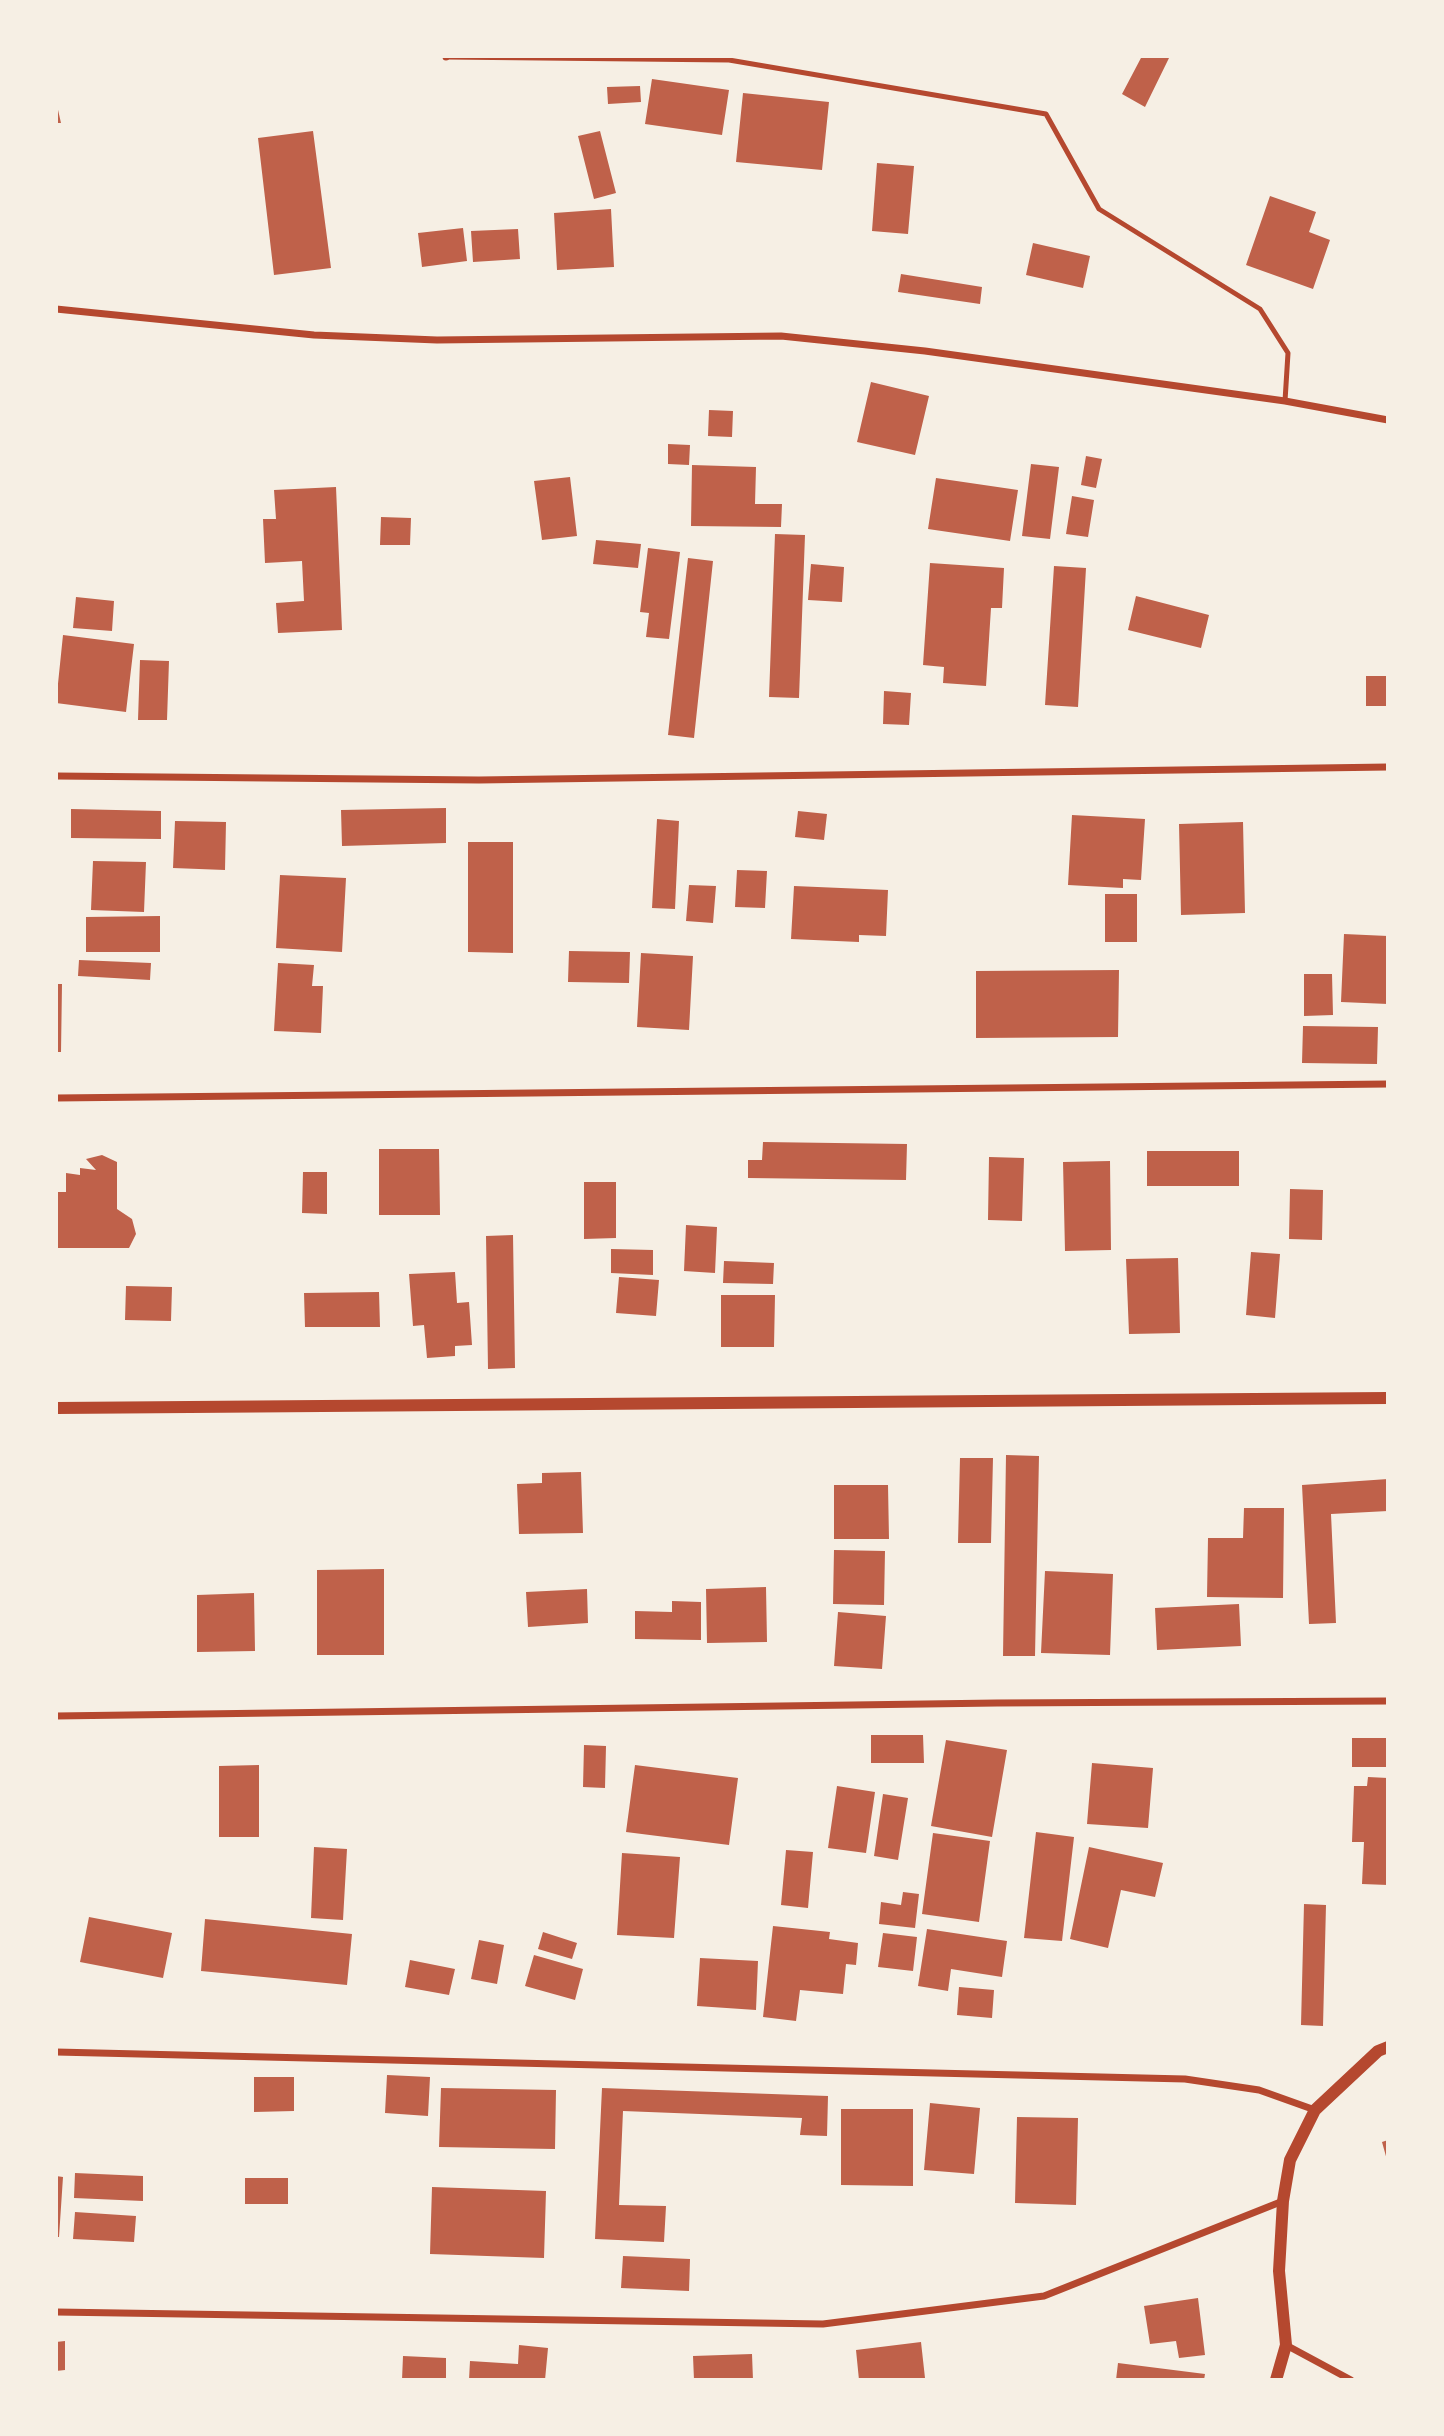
<!DOCTYPE html>
<style>
body{margin:0}
#map{position:relative;width:1444px;height:2436px;overflow:hidden;background:#f6efe4;font-family:Ubuntu,sans-serif}
canvas{display:block}
.frame{position:absolute;inset:0;border:58px solid #f6efe4;pointer-events:none}
</style>
<div id="map">
<canvas width="1444" height="2436"></canvas>
<div class="frame"></div>
</div>
<script>
const context = document.querySelector('canvas').getContext('2d');
context.lineJoin = 'round';
function fill(path, color) { context.fillStyle = color; context.fill(path, 'evenodd'); }
function stroke(path, color, width, dash) { context.strokeStyle = color; context.lineWidth = width; context.lineCap = dash ? 'butt' : 'round'; context.setLineDash(dash || []); context.stroke(path); }
const building = new Path2D(`
 M 1142,56 L 1165,56 L 1169,58 L 1145,107 L 1122,94 Z
 M 652,79 L 729,90 L 722,135 L 645,124 Z
 M 640,86 L 641,102 L 608,104 L 607,87 Z
 M 743,93 L 829,102 L 822,170 L 736,162 Z
 M 56,101 L 61,123 L 56,123 Z
 M 313,131 L 331,268 L 274,275 L 258,138 Z
 M 600,131 L 616,193 L 594,199 L 578,136 Z
 M 877,163 L 914,166 L 908,234 L 872,231 Z
 M 1270,196 L 1316,212 L 1309,232 L 1330,240 L 1313,289 L 1246,265 Z
 M 611,209 L 614,267 L 557,270 L 554,213 Z
 M 463,228 L 467,261 L 422,267 L 418,233 Z
 M 518,229 L 520,259 L 473,262 L 471,231 Z
 M 1033,243 L 1090,256 L 1083,288 L 1026,275 Z
 M 901,274 L 982,287 L 980,304 L 898,292 Z
 M 871,382 L 929,396 L 915,455 L 857,442 Z
 M 709,410 L 733,411 L 732,437 L 708,436 Z
 M 668,444 L 690,445 L 689,465 L 668,464 Z
 M 1086,456 L 1102,459 L 1096,488 L 1081,485 Z
 M 1031,464 L 1059,467 L 1050,539 L 1022,536 Z
 M 692,465 L 756,467 L 755,504 L 782,504 L 781,527 L 691,526 Z
 M 570,477 L 577,536 L 542,540 L 534,481 Z
 M 936,478 L 1018,490 L 1010,541 L 928,529 Z
 M 336,487 L 342,630 L 278,633 L 276,603 L 304,601 L 302,561 L 265,563 L 263,519 L 276,519 L 274,490 Z
 M 1072,496 L 1094,500 L 1088,537 L 1066,534 Z
 M 381,517 L 411,518 L 410,545 L 380,545 Z
 M 775,534 L 805,535 L 799,698 L 769,697 Z
 M 596,540 L 641,544 L 638,568 L 593,564 Z
 M 648,548 L 680,552 L 669,639 L 646,637 L 649,613 L 640,612 Z
 M 688,558 L 713,561 L 694,738 L 668,735 Z
 M 930,563 L 1004,568 L 1002,608 L 991,608 L 986,686 L 943,683 L 944,667 L 923,665 Z
 M 811,564 L 844,567 L 842,602 L 808,600 Z
 M 1054,566 L 1086,568 L 1078,707 L 1045,705 Z
 M 1136,596 L 1209,615 L 1201,648 L 1128,630 Z
 M 76,597 L 114,601 L 112,631 L 73,628 Z
 M 63,635 L 134,644 L 126,712 L 56,703 Z
 M 140,660 L 169,661 L 167,720 L 138,720 Z
 M 1366,676 L 1388,676 L 1388,706 L 1366,706 Z
 M 884,691 L 911,693 L 909,725 L 883,724 Z
 M 446,808 L 446,843 L 342,846 L 341,810 Z
 M 71,809 L 161,811 L 161,839 L 71,838 Z
 M 798,811 L 827,814 L 824,840 L 795,837 Z
 M 1072,815 L 1145,819 L 1141,880 L 1123,879 L 1123,888 L 1068,885 Z
 M 657,819 L 679,821 L 675,909 L 652,908 Z
 M 175,821 L 226,822 L 225,870 L 173,868 Z
 M 1243,822 L 1245,913 L 1181,915 L 1179,824 Z
 M 468,842 L 513,842 L 513,953 L 468,952 Z
 M 93,861 L 146,862 L 144,912 L 91,910 Z
 M 737,870 L 767,871 L 765,908 L 735,907 Z
 M 280,875 L 346,878 L 342,952 L 276,948 Z
 M 689,885 L 716,886 L 713,923 L 686,921 Z
 M 794,886 L 888,890 L 886,936 L 859,935 L 859,942 L 791,939 Z
 M 1105,894 L 1137,894 L 1137,942 L 1105,942 Z
 M 160,916 L 160,952 L 86,952 L 86,917 Z
 M 1344,934 L 1388,936 L 1388,1004 L 1341,1002 Z
 M 569,951 L 630,952 L 629,983 L 568,982 Z
 M 641,953 L 693,956 L 689,1030 L 637,1027 Z
 M 79,960 L 151,963 L 150,980 L 78,976 Z
 M 278,963 L 314,965 L 312,986 L 323,986 L 321,1033 L 274,1031 Z
 M 1119,970 L 1118,1037 L 976,1038 L 976,971 Z
 M 1304,974 L 1332,974 L 1333,1015 L 1304,1016 Z
 M 56,984 L 62,984 L 61,1052 L 56,1052 Z
 M 1303,1026 L 1378,1027 L 1377,1064 L 1302,1063 Z
 M 763,1142 L 907,1144 L 906,1180 L 748,1178 L 748,1160 L 762,1160 Z
 M 379,1149 L 439,1149 L 440,1215 L 379,1215 Z
 M 1147,1151 L 1239,1151 L 1239,1186 L 1147,1186 Z
 M 102,1155 L 117,1162 L 117,1209 L 132,1219 L 136,1234 L 129,1248 L 56,1248 L 56,1192 L 66,1192 L 66,1173 L 80,1175 L 80,1168 L 96,1170 L 86,1159 Z
 M 989,1157 L 1024,1158 L 1022,1221 L 988,1220 Z
 M 1110,1161 L 1111,1250 L 1065,1251 L 1063,1162 Z
 M 303,1172 L 327,1172 L 327,1214 L 302,1213 Z
 M 584,1182 L 616,1182 L 616,1238 L 584,1239 Z
 M 1290,1189 L 1323,1190 L 1322,1240 L 1289,1239 Z
 M 686,1225 L 717,1227 L 715,1273 L 684,1271 Z
 M 513,1235 L 515,1368 L 488,1369 L 486,1236 Z
 M 611,1249 L 653,1250 L 653,1275 L 611,1273 Z
 M 1251,1252 L 1280,1254 L 1275,1318 L 1246,1315 Z
 M 1178,1258 L 1180,1333 L 1129,1334 L 1126,1259 Z
 M 724,1261 L 774,1263 L 773,1284 L 723,1283 Z
 M 455,1272 L 457,1303 L 469,1302 L 472,1345 L 455,1346 L 455,1356 L 427,1358 L 424,1325 L 413,1326 L 409,1274 Z
 M 619,1277 L 659,1280 L 656,1316 L 616,1313 Z
 M 126,1286 L 172,1287 L 171,1321 L 125,1320 Z
 M 379,1292 L 380,1327 L 305,1327 L 304,1293 Z
 M 721,1295 L 775,1295 L 774,1347 L 721,1347 Z
 M 1006,1455 L 1039,1456 L 1035,1656 L 1003,1656 Z
 M 960,1458 L 993,1458 L 991,1543 L 958,1543 Z
 M 581,1472 L 583,1533 L 519,1534 L 517,1484 L 542,1483 L 542,1473 Z
 M 1388,1479 L 1388,1511 L 1331,1514 L 1336,1623 L 1309,1624 L 1302,1485 Z
 M 834,1485 L 888,1485 L 889,1539 L 834,1539 Z
 M 1244,1508 L 1284,1508 L 1283,1598 L 1207,1597 L 1208,1538 L 1243,1538 Z
 M 834,1550 L 885,1551 L 884,1605 L 833,1604 Z
 M 384,1569 L 384,1655 L 317,1655 L 317,1570 Z
 M 1045,1571 L 1113,1574 L 1110,1655 L 1041,1653 Z
 M 766,1587 L 767,1642 L 707,1643 L 706,1589 Z
 M 587,1589 L 588,1623 L 528,1627 L 526,1592 Z
 M 254,1593 L 255,1651 L 197,1652 L 197,1595 Z
 M 672,1601 L 701,1602 L 701,1640 L 635,1639 L 635,1611 L 672,1612 Z
 M 1239,1604 L 1241,1646 L 1157,1650 L 1155,1608 Z
 M 838,1612 L 886,1616 L 882,1669 L 834,1666 Z
 M 871,1735 L 923,1735 L 924,1763 L 871,1763 Z
 M 1352,1738 L 1388,1738 L 1388,1767 L 1352,1767 Z
 M 946,1740 L 1007,1750 L 992,1837 L 931,1826 Z
 M 584,1745 L 606,1746 L 605,1788 L 583,1787 Z
 M 1092,1763 L 1153,1768 L 1148,1828 L 1087,1824 Z
 M 259,1765 L 259,1837 L 219,1837 L 219,1766 Z
 M 635,1765 L 738,1778 L 729,1845 L 626,1832 Z
 M 1368,1777 L 1388,1778 L 1388,1885 L 1362,1884 L 1364,1842 L 1352,1842 L 1354,1786 L 1367,1786 Z
 M 837,1786 L 875,1792 L 866,1853 L 828,1848 Z
 M 883,1794 L 908,1798 L 898,1860 L 874,1856 Z
 M 1036,1832 L 1074,1837 L 1062,1941 L 1024,1938 Z
 M 933,1833 L 990,1841 L 979,1922 L 922,1914 Z
 M 314,1847 L 347,1849 L 343,1920 L 311,1918 Z
 M 1089,1847 L 1163,1863 L 1155,1897 L 1121,1890 L 1108,1948 L 1070,1939 Z
 M 786,1850 L 813,1852 L 808,1908 L 781,1905 Z
 M 622,1853 L 680,1857 L 674,1938 L 617,1935 Z
 M 903,1892 L 919,1894 L 915,1928 L 879,1924 L 881,1902 L 901,1905 Z
 M 1304,1904 L 1326,1905 L 1323,2026 L 1301,2025 Z
 M 89,1917 L 172,1933 L 163,1978 L 80,1962 Z
 M 205,1919 L 352,1934 L 347,1985 L 201,1971 Z
 M 773,1926 L 830,1932 L 829,1939 L 858,1943 L 856,1965 L 846,1964 L 843,1994 L 800,1990 L 796,2021 L 763,2017 Z
 M 927,1929 L 1007,1941 L 1002,1977 L 951,1969 L 948,1991 L 918,1986 Z
 M 543,1932 L 577,1943 L 572,1959 L 538,1949 Z
 M 883,1933 L 917,1937 L 913,1971 L 878,1967 Z
 M 479,1940 L 504,1945 L 497,1984 L 471,1979 Z
 M 534,1955 L 583,1969 L 575,2000 L 525,1986 Z
 M 700,1958 L 758,1961 L 756,2010 L 697,2006 Z
 M 410,1960 L 455,1969 L 449,1995 L 405,1987 Z
 M 959,1987 L 994,1990 L 992,2018 L 957,2015 Z
 M 387,2075 L 430,2077 L 428,2116 L 385,2113 Z
 M 254,2077 L 294,2077 L 294,2111 L 254,2112 Z
 M 441,2088 L 556,2090 L 555,2149 L 439,2147 Z
 M 602,2088 L 828,2096 L 827,2136 L 800,2135 L 802,2118 L 623,2111 L 619,2205 L 666,2206 L 664,2242 L 595,2239 Z
 M 930,2103 L 980,2108 L 974,2174 L 924,2170 Z
 M 841,2109 L 913,2109 L 913,2186 L 841,2185 Z
 M 1017,2117 L 1078,2118 L 1076,2205 L 1015,2203 Z
 M 1388,2140 L 1388,2160 L 1387,2160 L 1382,2142 Z
 M 75,2173 L 143,2176 L 143,2201 L 74,2198 Z
 M 56,2176 L 63,2177 L 59,2237 L 56,2237 Z
 M 245,2178 L 288,2178 L 288,2204 L 245,2204 Z
 M 432,2187 L 546,2191 L 544,2258 L 430,2254 Z
 M 75,2212 L 136,2216 L 134,2242 L 73,2239 Z
 M 623,2256 L 690,2259 L 689,2291 L 621,2288 Z
 M 1198,2298 L 1205,2355 L 1179,2358 L 1176,2341 L 1150,2344 L 1144,2306 Z
 M 65,2341 L 65,2370 L 56,2371 L 56,2342 Z
 M 921,2342 L 925,2378 L 859,2380 L 856,2350 Z
 M 519,2345 L 548,2348 L 545,2380 L 469,2380 L 470,2361 L 518,2364 Z
 M 752,2354 L 753,2380 L 694,2380 L 693,2356 Z
 M 403,2356 L 446,2358 L 446,2380 L 402,2380 Z
 M 1118,2363 L 1205,2374 L 1204,2380 L 1116,2380 Z`);
const service = new Path2D(`
 M 446,57 L 729,60 L 1046,114 L 1099,209 L 1260,309 L 1288,353 L 1285,401`);
const minor = new Path2D(`
 M 446,56 L 446,57
 M 56,309 L 314,335 L 437,340 L 781,336 L 925,351 L 1285,401 L 1388,420
 M 56,776 L 479,780 L 1388,767
 M 56,1098 L 1388,1084
 M 56,1716 L 997,1703 L 1388,1701
 M 56,2052 L 1185,2079 L 1259,2090 L 1315,2110
 M 56,2312 L 823,2324 L 1044,2296 L 1283,2201
 M 1286,2345 L 1351,2380`);
const tertiary = new Path2D(`
 M 56,1408 L 1388,1398
 M 1276,2380 L 1286,2345 L 1279,2271 L 1283,2201 L 1290,2160 L 1315,2110 L 1378,2051 L 1388,2047`);
fill(building, '#bf614a');
stroke(service, '#b5482f', 5);
stroke(minor, '#b5482f', 7);
stroke(tertiary, '#b5482f', 12);
</script>
